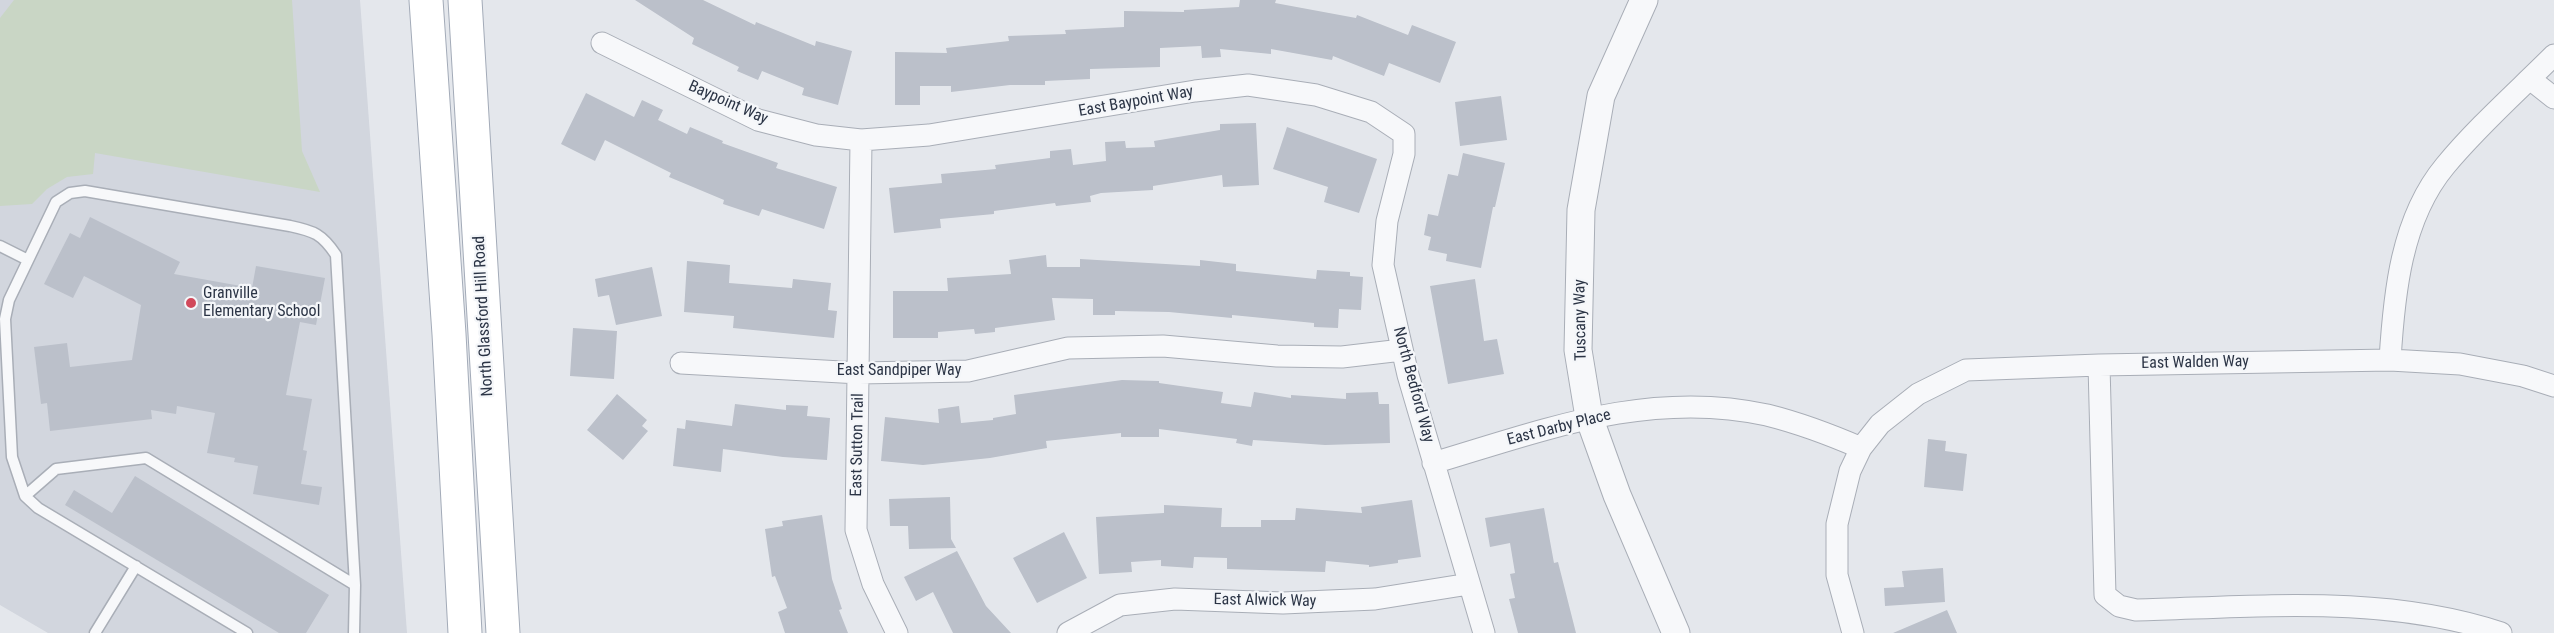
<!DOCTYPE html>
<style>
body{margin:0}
canvas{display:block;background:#e4e7ec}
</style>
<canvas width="2554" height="633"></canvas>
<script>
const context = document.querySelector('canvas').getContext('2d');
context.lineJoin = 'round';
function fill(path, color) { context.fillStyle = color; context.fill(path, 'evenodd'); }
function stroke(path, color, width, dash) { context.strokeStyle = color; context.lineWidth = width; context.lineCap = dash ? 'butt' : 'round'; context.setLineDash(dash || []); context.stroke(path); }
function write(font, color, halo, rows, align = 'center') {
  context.font = font + ' "Roboto Condensed",sans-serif'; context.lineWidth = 4.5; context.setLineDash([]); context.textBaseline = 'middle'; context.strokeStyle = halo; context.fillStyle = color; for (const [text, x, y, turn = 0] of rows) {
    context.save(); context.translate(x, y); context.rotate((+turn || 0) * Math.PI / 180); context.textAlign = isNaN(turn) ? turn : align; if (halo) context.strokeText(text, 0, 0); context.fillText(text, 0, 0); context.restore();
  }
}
const built = new Path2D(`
 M 0,0 L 360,0 L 407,633 L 48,633 L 0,605 Z`);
const green = new Path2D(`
 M 14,0 L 292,0 L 302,151 L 320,192 L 95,153 L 93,174 L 67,177 L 47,189 L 32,204 L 0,206 L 0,18 Z`);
const building = new Path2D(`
 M 635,0 L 703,0 L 755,25 L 756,22 L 815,46 L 816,41 L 852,51 L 838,105 L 802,95 L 804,88 L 762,71 L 758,80 L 737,71 L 739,67 L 692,44 L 694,38 Z
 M 1240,0 L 1276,0 L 1275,3 L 1356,18 L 1357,15 L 1408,35 L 1412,25 L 1456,42 L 1440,83 L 1389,63 L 1384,76 L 1333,56 L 1332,60 L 1271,49 L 1271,54 L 1220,49 L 1221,57 L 1202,58 L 1201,46 L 1160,48 L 1160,67 L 1090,69 L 1090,79 L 1045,81 L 1045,85 L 1010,85 L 951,92 L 951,86 L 920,86 L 920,105 L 895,105 L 895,52 L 947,53 L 946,48 L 1009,41 L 1008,36 L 1066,34 L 1065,30 L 1124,27 L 1124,11 L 1184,12 L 1184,10 L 1239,7 Z
 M 586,93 L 634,117 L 642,100 L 663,110 L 658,120 L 687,134 L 690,127 L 723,141 L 722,143 L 778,163 L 776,168 L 837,187 L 824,229 L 762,209 L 759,216 L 723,204 L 724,200 L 669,177 L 671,173 L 605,140 L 595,161 L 561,144 Z
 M 1501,96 L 1507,140 L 1460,146 L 1455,102 Z
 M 1256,123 L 1259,185 L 1223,187 L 1222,175 L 1153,186 L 1153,190 L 1101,193 L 1090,196 L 1091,202 L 1056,206 L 1055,203 L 994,211 L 994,214 L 940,219 L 941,228 L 894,233 L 889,188 L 942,183 L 941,174 L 996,169 L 995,165 L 1050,158 L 1050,151 L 1071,149 L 1073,165 L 1106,161 L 1105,142 L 1125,141 L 1126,148 L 1155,147 L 1154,141 L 1220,130 L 1220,124 Z
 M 1287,127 L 1377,159 L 1359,213 L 1324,202 L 1328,187 L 1273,169 Z
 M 1463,153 L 1505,163 L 1495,207 L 1493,207 L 1481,268 L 1446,261 L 1447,254 L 1428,250 L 1431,237 L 1424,235 L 1428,214 L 1438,216 L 1448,174 L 1458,176 Z
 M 90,217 L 180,262 L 174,274 L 252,288 L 256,266 L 325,278 L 316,325 L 300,322 L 286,395 L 312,399 L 303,450 L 307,451 L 301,484 L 322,487 L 319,505 L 253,494 L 258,466 L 234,462 L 235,458 L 207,453 L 215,413 L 177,406 L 176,414 L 151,410 L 152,419 L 50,431 L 47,403 L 41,404 L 34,347 L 67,343 L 70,367 L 132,360 L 141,305 L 84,276 L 73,298 L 44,284 L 70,233 L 80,238 Z
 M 1046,255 L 1047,267 L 1080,267 L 1080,259 L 1200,266 L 1200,260 L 1236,264 L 1236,271 L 1316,279 L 1317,270 L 1350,272 L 1350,276 L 1363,277 L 1361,310 L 1339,309 L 1338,328 L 1314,327 L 1314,323 L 1232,315 L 1232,318 L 1169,312 L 1115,311 L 1115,315 L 1093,315 L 1093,299 L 1052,298 L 1055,320 L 995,328 L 995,332 L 975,334 L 974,329 L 938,332 L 938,338 L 893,338 L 893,291 L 948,291 L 947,278 L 1011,274 L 1009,260 Z
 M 687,261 L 730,265 L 729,283 L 792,288 L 793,279 L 831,283 L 828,310 L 837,311 L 834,338 L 733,328 L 734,316 L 684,312 Z
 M 652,267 L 662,316 L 616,325 L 609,295 L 598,297 L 595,279 Z
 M 1475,279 L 1484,341 L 1497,339 L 1504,374 L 1448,384 L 1430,286 Z
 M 573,328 L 617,331 L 614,379 L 570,376 Z
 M 1122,380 L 1159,381 L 1159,383 L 1223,392 L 1221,403 L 1251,407 L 1254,392 L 1291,398 L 1291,395 L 1346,399 L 1346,393 L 1378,392 L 1379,404 L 1389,404 L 1390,443 L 1325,445 L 1253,440 L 1252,446 L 1236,443 L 1237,439 L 1159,429 L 1159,437 L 1121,437 L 1121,433 L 1046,441 L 1047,448 L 990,458 L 923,465 L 881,461 L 885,417 L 939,423 L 938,409 L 959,406 L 961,423 L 993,420 L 993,418 L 1016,414 L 1014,395 Z
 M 617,394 L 647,420 L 642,426 L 648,431 L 623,460 L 587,430 Z
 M 735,404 L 786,410 L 786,405 L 808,406 L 807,416 L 830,418 L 827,460 L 783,457 L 723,449 L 721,472 L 673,466 L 677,428 L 685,429 L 686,420 L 732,426 Z
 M 1928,439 L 1946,441 L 1945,451 L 1967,454 L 1963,491 L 1924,487 Z
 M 135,476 L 329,595 L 306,633 L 279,633 L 65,505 L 74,490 L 112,513 Z
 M 950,497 L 951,539 L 956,548 L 909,549 L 908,526 L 890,526 L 889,499 Z
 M 1412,500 L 1421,557 L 1398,560 L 1398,563 L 1369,567 L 1369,565 L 1326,561 L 1325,572 L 1227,569 L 1227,558 L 1194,557 L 1193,568 L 1161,566 L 1161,560 L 1131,562 L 1132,572 L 1099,574 L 1096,517 L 1164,513 L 1164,505 L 1222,508 L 1221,527 L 1261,527 L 1261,520 L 1295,520 L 1296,508 L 1362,513 L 1361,507 Z
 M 1544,508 L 1554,563 L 1558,562 L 1576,633 L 1518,633 L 1509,599 L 1515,598 L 1510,574 L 1515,573 L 1510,543 L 1490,547 L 1485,518 Z
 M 822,515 L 832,579 L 842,609 L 839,610 L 848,633 L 785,633 L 778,612 L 787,608 L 775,576 L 772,577 L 765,529 L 783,526 L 782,521 Z
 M 1064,532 L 1087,578 L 1037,603 L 1013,558 Z
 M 957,551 L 986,606 L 1011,633 L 953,633 L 933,592 L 916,601 L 904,577 Z
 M 1943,568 L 1945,602 L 1885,606 L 1884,588 L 1904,587 L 1902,571 Z
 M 1947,610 L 1957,633 L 1893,633 Z`);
const service = new Path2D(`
 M 0,246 L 28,260
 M 25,496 L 56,469 L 146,458 L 355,585
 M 95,633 L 136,566
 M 247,633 L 38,508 L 25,496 L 12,457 L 5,319 L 9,300 L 56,202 L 70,193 L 85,191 L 290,226 C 314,231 322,234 336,255 L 355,585 L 354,633`);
const minor = new Path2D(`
 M 602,43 L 758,120 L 816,135 L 861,140 L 929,135 L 1195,91 L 1248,85 L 1316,95 L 1371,112 L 1404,134 L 1404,154 L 1387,221 L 1383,265 L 1408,375 L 1484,633
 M 2530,79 L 2554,98
 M 861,140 L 856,530 L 873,584 L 897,633
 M 2390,360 C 2394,294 2401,219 2445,166 C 2478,126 2518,91 2554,55
 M 681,363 L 859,373 L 968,371 L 1068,348 L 1163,346 L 1277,356 L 1342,357 L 1402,350
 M 2099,365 L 2105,595 L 2119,606 L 2136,610 C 2257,607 2384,594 2501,633
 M 1433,463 C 1544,430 1650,389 1767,415 C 1799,423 1831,435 1861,448
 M 1068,633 L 1120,605 L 1175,599 L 1283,603 L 1375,599 L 1469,584
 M 1853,633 L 1837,575 L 1837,524 L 1850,471 L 1861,448 L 1880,424 L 1918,394 L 1966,370 L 2099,365 L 2390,360 L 2460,364 L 2523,376 L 2554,386`);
const tertiary = new Path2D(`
 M 1644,0 L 1601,96 L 1581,210 L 1578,350 L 1589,417 L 1617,495 L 1676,633`);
const primary = new Path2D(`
 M 426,0 L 449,334 L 465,633
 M 465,0 L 503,633`);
const markers = [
 [191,303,6,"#d1495b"]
];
const streetNames = [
 ["East Baypoint Way",1136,102,-10],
 ["Baypoint Way",728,103,24],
 ["North Glassford Hill Road",484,316,-93],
 ["Tuscany Way",1581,320,-91],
 ["East Walden Way",2195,363,-1],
 ["East Sandpiper Way",899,371],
 ["North Bedford Way",1413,385,75],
 ["East Darby Place",1559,428,-14],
 ["East Sutton Trail",858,445,-89],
 ["East Alwick Way",1265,601,1]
];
const poiNames = [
 ["Granville",203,294],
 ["Elementary School",203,312]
];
fill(built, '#d2d6de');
fill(green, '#c9d6c5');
fill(building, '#bbc0ca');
stroke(service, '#a9aeb7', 13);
stroke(minor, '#a9aeb7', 23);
stroke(tertiary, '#a9aeb7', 29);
stroke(primary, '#a3abb8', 35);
stroke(service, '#f7f8fa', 10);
stroke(minor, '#f7f8fa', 21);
stroke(tertiary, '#f7f8fa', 27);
stroke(primary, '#fff', 33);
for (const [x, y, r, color] of markers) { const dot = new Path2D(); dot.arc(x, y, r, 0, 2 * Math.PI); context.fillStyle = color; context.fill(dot); stroke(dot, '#f4f6f9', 2); }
write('16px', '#2b3445', '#f4f6f9', streetNames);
write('16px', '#2b3445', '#f4f6f9', poiNames, 'left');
</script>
